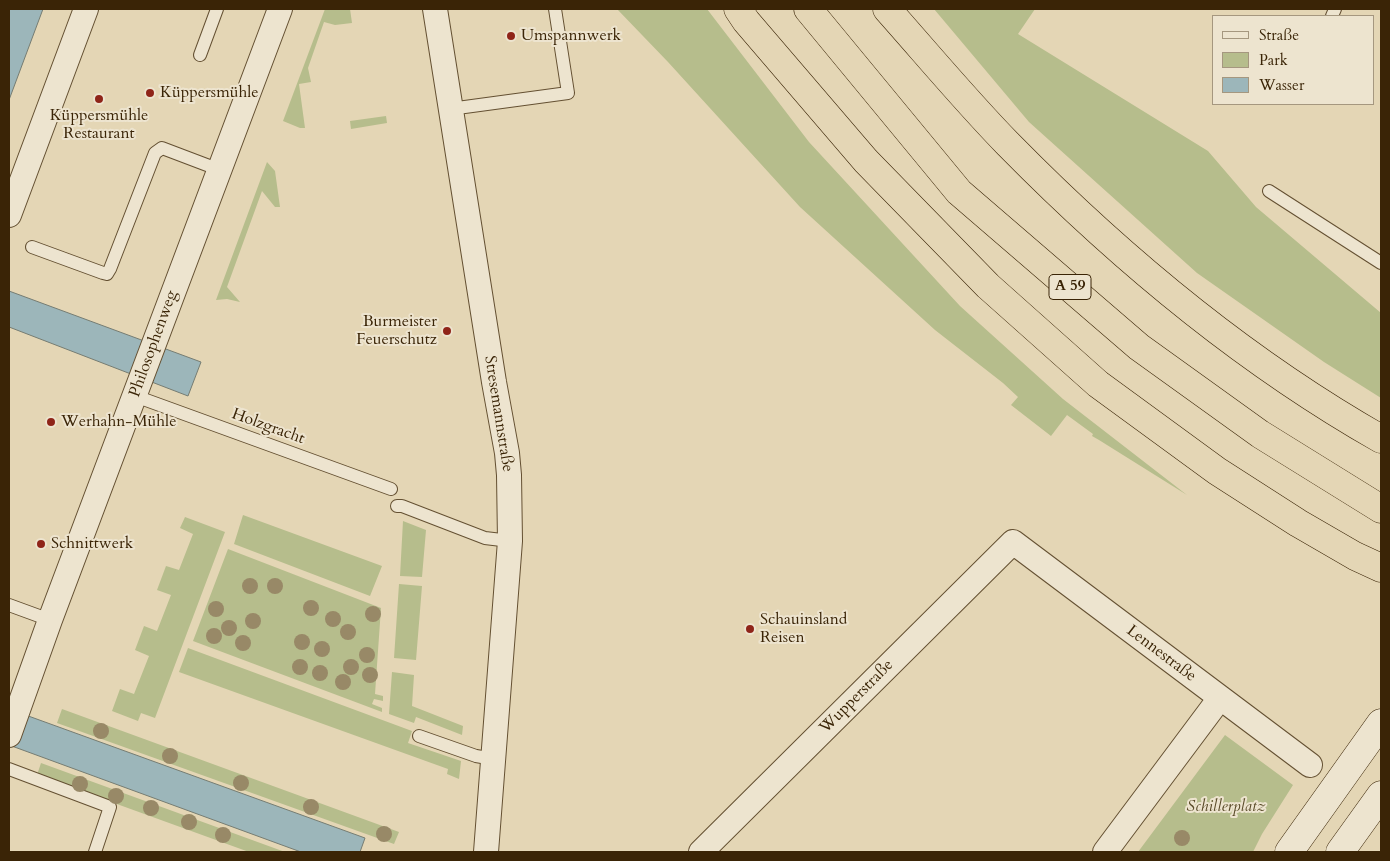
<!DOCTYPE html>
<meta charset="utf-8">
<style>
body{margin:0}
#map{position:relative;width:1390px;height:861px;overflow:hidden;background:#e4d6b5;font-family:Cardo,serif}
canvas{display:block}
.frame{position:absolute;inset:0;border:10px solid #3a2406;pointer-events:none}
.legend{position:absolute;left:1212px;top:15px;width:162px;height:90px;box-sizing:border-box;background:#ede4cf;border:1px solid #a5977f;margin:0;padding:6px 9px;list-style:none;font-size:15px;color:#3a2406}
.legend li{display:flex;align-items:center;gap:10px;height:25px}
.legend b{width:25px;border:1px solid #a5977f}
</style>
<div id="map">
<canvas width="1390" height="861"></canvas>
<div class="frame"></div>
<ul class="legend">
<li><b style="height:6px;background:#ede4cf"></b>Straße</li>
<li><b style="height:14px;background:#b6bd8c"></b>Park</li>
<li><b style="height:14px;background:#9cb6ba"></b>Wasser</li>
</ul>
</div>
<script>
const context = document.querySelector('canvas').getContext('2d');
context.lineJoin = 'round';
function fill(path, color) { context.fillStyle = color; context.fill(path, 'evenodd'); }
function stroke(path, color, width, dash) { context.strokeStyle = color; context.lineWidth = width; context.lineCap = dash ? 'butt' : 'round'; context.setLineDash(dash || []); context.stroke(path); }
function write(font, color, halo, rows, align = 'center') {
  context.font = font + ' Cardo,serif'; context.lineWidth = 4; context.setLineDash([]); context.textBaseline = 'middle'; context.strokeStyle = halo; context.fillStyle = color; for (const [text, x, y, turn = 0] of rows) {
    context.save(); context.translate(x, y); context.rotate((+turn || 0) * Math.PI / 180); context.textAlign = isNaN(turn) ? turn : align; if (halo) context.strokeText(text, 0, 0); context.fillText(text, 0, 0); context.restore();
  }
}
const green = new Path2D(`
 M 325,9 L 350,9 L 352,23 L 335,25 L 324,22 L 308,68 L 311,82 L 299,84 L 305,128 L 300,128 L 283,121 Z
 M 617,9 L 707,9 L 809,142 L 960,306 L 1063,399 L 1187,495 L 1099,440 L 1092,436 L 1093,434 L 1067,415 L 1051,436 L 1011,405 L 1018,397 L 1003,383 L 935,330 L 800,207 L 668,62 Z
 M 934,9 L 1035,9 L 1018,34 L 1208,151 L 1256,207 L 1381,313 L 1381,398 L 1324,362 L 1197,273 L 1029,122 Z
 M 386,116 L 387,123 L 351,129 L 350,121 Z
 M 267,162 L 275,171 L 280,207 L 275,207 L 262,191 L 227,287 L 240,302 L 227,299 L 216,300 Z
 M 243,515 L 382,566 L 370,596 L 234,544 Z
 M 185,517 L 225,532 L 155,718 L 141,713 L 138,721 L 112,711 L 120,689 L 134,694 L 149,656 L 135,650 L 144,626 L 157,631 L 171,595 L 157,590 L 166,566 L 179,570 L 193,534 L 180,528 Z
 M 403,521 L 426,530 L 422,577 L 400,576 Z
 M 228,549 L 381,608 L 375,694 L 383,696 L 383,701 L 374,699 L 372,704 L 382,708 L 382,712 L 193,641 Z
 M 399,584 L 422,586 L 416,660 L 394,658 Z
 M 188,648 L 412,731 L 408,743 L 461,761 L 459,779 L 447,774 L 448,769 L 179,672 Z
 M 392,672 L 414,675 L 412,706 L 463,726 L 462,735 L 416,717 L 414,723 L 389,714 Z
 M 62,709 L 399,832 L 394,844 L 57,723 Z
 M 1225,735 L 1293,785 L 1262,834 L 1253,852 L 1138,852 Z
 M 41,763 L 285,852 L 249,852 L 37,775 Z`);
const water = new Path2D(`
 M 9,9 L 43,9 L 9,100 Z
 M 9,291 L 201,362 L 188,396 L 9,327 Z
 M 9,709 L 365,838 L 360,852 L 301,852 L 9,745 Z`);
const lane = new Path2D(`
 M 1332,16 L 1335,9
 M 200,55 L 217,9
 M 450,109 L 568,93 L 555,9
 M 1269,191 L 1381,263
 M 32,247 L 103,273 L 107,274 L 110,269 L 155,153 L 162,148 L 220,170
 M 135,396 L 391,489
 M 397,506 L 402,506 L 485,538 L 510,541
 M 9,605 L 50,620
 M 419,736 L 476,756 L 494,759
 M 9,769 L 110,807 L 95,852`);
const street = new Path2D(`
 M 435,9 L 494,382 L 507,453 L 509,475 L 510,541 L 486,852
 M 9,215 L 86,9
 M 9,735 L 50,620 L 280,9
 M 701,852 L 1013,542 L 1310,765
 M 1105,852 L 1220,698`);
const secondary = new Path2D(`
 M 1289,852 L 1381,723
 M 1340,852 L 1381,795`);
const highway = new Path2D(`
 M 738,9 L 746,21 L 866,161 L 988,286 L 1098,384 L 1217,471 L 1298,523 L 1355,556 L 1381,568
 M 808,9 L 959,192 L 1139,347 L 1260,434 L 1381,509
 M 887,9 C 927,54 966,101 1008,144 C 1120,258 1242,360 1381,439`);
const trees = [
 [250,586],
 [275,586],
 [311,608],
 [216,609],
 [373,614],
 [333,619],
 [253,621],
 [229,628],
 [348,632],
 [214,636],
 [302,642],
 [243,643],
 [322,649],
 [367,655],
 [300,667],
 [351,667],
 [320,673],
 [370,675],
 [343,682],
 [101,731],
 [170,756],
 [241,783],
 [80,784],
 [116,796],
 [311,807],
 [151,808],
 [189,822],
 [384,834],
 [223,835],
 [1182,838]
];
const markers = [
 [511,36,5,"#8f2418"],
 [150,93,5,"#8f2418"],
 [99,99,5,"#8f2418"],
 [447,331,5,"#8f2418"],
 [51,422,5,"#8f2418"],
 [41,544,5,"#8f2418"],
 [750,629,5,"#8f2418"]
];
const shields = [
 [1070,287,42]
];
const shieldNames = [
 ["A 59",1070,287]
];
const poiNames = [
 ["Umspannwerk",521,36],
 ["Küppersmühle",160,93],
 ["Küppersmühle",99,116,"center"],
 ["Restaurant",99,134,"center"],
 ["Burmeister",437,322,"right"],
 ["Feuerschutz",437,340,"right"],
 ["Werhahn-Mühle",61,422],
 ["Schnittwerk",51,544],
 ["Schauinsland",760,620],
 ["Reisen",760,638]
];
const streetNames = [
 ["Philosophenweg",154,344,-70],
 ["Stresemannstraße",498,414,81],
 ["Holzgracht",268,427,20],
 ["Lennestraße",1161,654,37],
 ["Wupperstraße",857,697,-45]
];
const parkNames = [
 ["Schillerplatz",1226,807]
];
fill(green, '#b6bd8c');
fill(water, '#9cb6ba');
stroke(water, '#757c72', 1);
stroke(lane, '#645032', 14);
stroke(street, '#645032', 26);
stroke(secondary, '#3a2406', 29);
stroke(highway, '#3a2406', 29);
stroke(lane, '#ede4cf', 12);
stroke(street, '#ede4cf', 24);
stroke(secondary, '#ede4cf', 28);
stroke(highway, '#e4d6b5', 28);
context.fillStyle = '#988967';
for (const [x, y] of trees) { context.beginPath(); context.arc(x, y, 8, 0, 2 * Math.PI); context.fill(); }
for (const [x, y, r, color] of markers) { const dot = new Path2D(); dot.arc(x, y, r, 0, 2 * Math.PI); context.fillStyle = color; context.fill(dot); stroke(dot, '#ede4cf', 2); }
for (const [x, y, w] of shields) { const box = new Path2D(); box.roundRect(x - w / 2, y - 12.5, w, 25, 4); context.fillStyle = '#ede4cf'; context.fill(box); stroke(box, '#3a2406', 1); }
write('bold 15px', '#3a2406', null, shieldNames);
write('16px', '#3a2406', '#ede4cf', poiNames, 'left');
write('16px', '#3a2406', '#ede4cf', streetNames);
write('italic 16px', '#594a28', '#ede4cf', parkNames);
</script>
